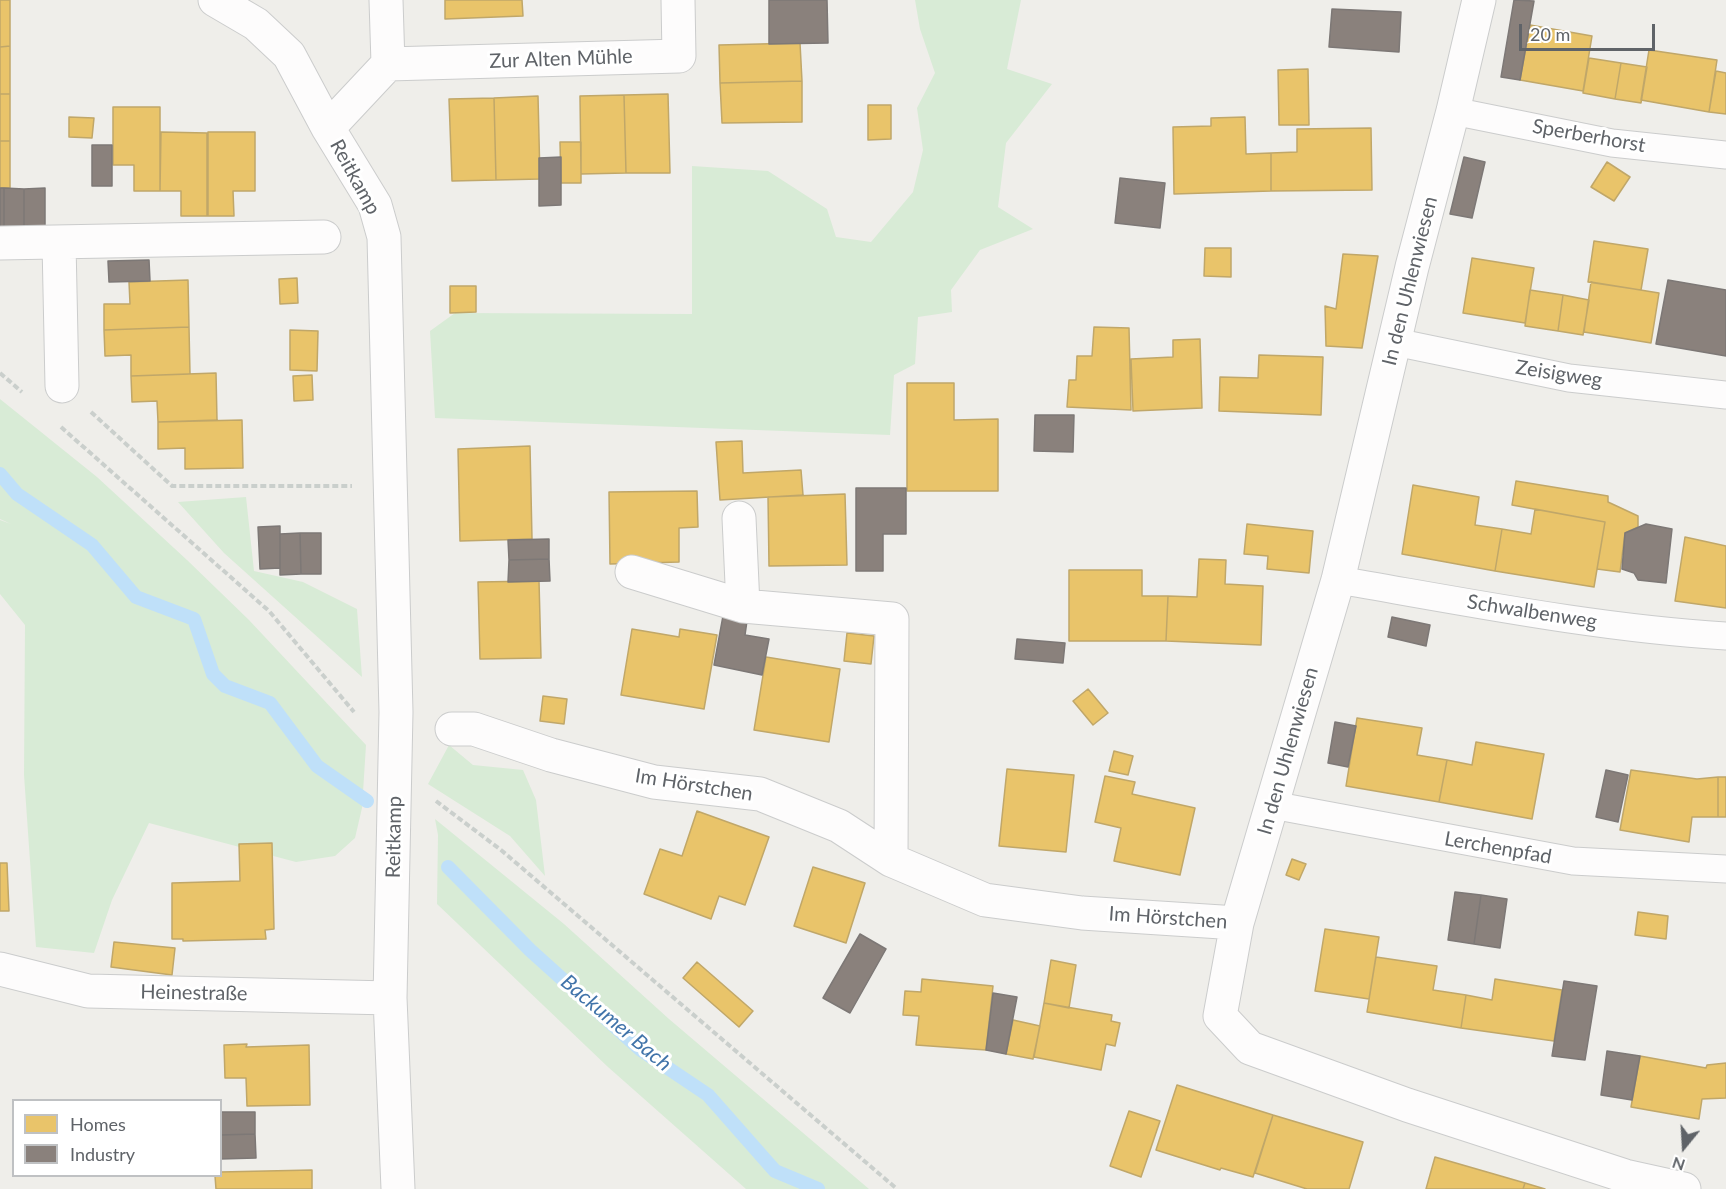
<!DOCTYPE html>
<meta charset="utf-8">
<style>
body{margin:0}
#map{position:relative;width:1726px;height:1189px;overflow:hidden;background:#efeeea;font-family:Lato,sans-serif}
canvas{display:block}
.legend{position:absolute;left:12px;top:1099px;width:210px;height:78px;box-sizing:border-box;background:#fff;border:2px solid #bfc1c3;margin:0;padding:8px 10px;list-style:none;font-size:18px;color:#5f6368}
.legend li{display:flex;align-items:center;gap:12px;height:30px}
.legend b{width:30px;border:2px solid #bfc1c3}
.north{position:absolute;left:1654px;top:1117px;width:60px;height:60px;-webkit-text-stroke:4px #fff;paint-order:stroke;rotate:198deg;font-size:16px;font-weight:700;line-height:24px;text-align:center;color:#5f6368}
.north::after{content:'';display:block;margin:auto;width:21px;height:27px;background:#5f6368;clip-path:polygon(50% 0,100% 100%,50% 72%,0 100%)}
.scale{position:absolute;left:1519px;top:24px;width:136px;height:27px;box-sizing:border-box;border:3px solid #5f6368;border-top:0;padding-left:8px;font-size:18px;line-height:21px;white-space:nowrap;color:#5f6368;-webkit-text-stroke:4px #fff;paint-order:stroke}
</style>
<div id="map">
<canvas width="1726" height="1189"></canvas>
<ul class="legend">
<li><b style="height:16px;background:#e9c46a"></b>Homes</li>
<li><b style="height:16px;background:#8a817c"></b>Industry</li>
</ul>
<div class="north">N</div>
<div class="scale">20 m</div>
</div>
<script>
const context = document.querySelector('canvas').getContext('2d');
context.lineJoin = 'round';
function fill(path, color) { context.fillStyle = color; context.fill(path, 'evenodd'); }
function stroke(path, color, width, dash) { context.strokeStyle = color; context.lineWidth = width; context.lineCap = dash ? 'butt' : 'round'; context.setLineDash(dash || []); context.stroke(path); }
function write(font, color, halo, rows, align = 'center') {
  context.font = font + ' Lato,sans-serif'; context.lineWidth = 6; context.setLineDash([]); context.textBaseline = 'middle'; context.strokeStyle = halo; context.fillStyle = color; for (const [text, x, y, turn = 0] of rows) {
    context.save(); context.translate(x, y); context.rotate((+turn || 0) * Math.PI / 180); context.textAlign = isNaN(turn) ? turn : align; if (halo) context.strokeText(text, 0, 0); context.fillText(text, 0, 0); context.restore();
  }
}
const green = new Path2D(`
 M 915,0 L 1021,0 L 1007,69 L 1052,84 L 1006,143 L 998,207 L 1033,229 L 980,250 L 951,290 L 952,312 L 918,317 L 915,364 L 894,375 L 890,435 L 435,418 L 430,331 L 455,313 L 692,314 L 692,166 L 768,171 L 827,209 L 836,237 L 871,242 L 913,192 L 923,150 L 917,108 L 935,73 L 920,29 Z
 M 0,399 L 97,477 L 187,560 L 249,620 L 366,745 L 362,808 L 355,838 L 335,856 L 296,862 L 149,823 L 112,900 L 94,953 L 36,947 L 24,775 L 25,625 L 0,594 L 0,520 L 11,524 L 0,519 Z
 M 246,497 L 254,571 L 303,582 L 357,609 L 362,677 L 224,553 L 178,502 Z
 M 449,745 L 473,765 L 523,770 L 536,800 L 545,876 L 510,836 L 428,784 Z
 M 435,819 L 564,924 L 669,1019 L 869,1189 L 746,1189 L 608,1067 L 437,904 L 438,835 Z`);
const homes = new Path2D(`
 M 0,0 L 10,0 L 10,46 L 0,47 Z
 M 445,0 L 522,0 L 523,16 L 445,19 Z
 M 1530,25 L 1592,36 L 1583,91 L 1520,80 Z
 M 800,43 L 802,81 L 720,83 L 719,45 Z
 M 10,46 L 10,94 L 0,94 L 0,47 Z
 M 1649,50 L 1717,60 L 1709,112 L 1641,100 Z
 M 1589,58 L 1621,63 L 1615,99 L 1583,93 Z
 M 1621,63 L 1647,67 L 1641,103 L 1615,99 Z
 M 1308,69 L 1309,125 L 1279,125 L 1278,70 Z
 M 1716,71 L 1726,73 L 1726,114 L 1709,112 Z
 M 802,81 L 802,122 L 722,123 L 720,83 Z
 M 0,94 L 10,94 L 10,141 L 0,141 Z
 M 668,94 L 670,173 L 626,173 L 624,95 Z
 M 624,95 L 626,173 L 581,174 L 580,96 Z
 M 538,96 L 540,179 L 496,180 L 494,98 Z
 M 494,98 L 496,180 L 452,181 L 449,99 Z
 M 868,105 L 891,105 L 891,139 L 868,140 Z
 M 113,107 L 160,107 L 160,191 L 134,191 L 134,165 L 113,165 Z
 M 69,117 L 94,118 L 92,138 L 69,137 Z
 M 1245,117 L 1246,154 L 1271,153 L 1271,191 L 1174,194 L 1173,127 L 1211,126 L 1211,118 Z
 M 1371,128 L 1372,190 L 1271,191 L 1271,153 L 1297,152 L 1297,129 Z
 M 161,132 L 207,133 L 207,216 L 181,216 L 181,191 L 160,191 Z
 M 208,132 L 255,132 L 255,191 L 233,191 L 234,216 L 208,216 Z
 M 0,141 L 10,141 L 10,188 L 0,188 Z
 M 560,142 L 581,142 L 581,183 L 561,183 Z
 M 1607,162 L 1630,177 L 1614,201 L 1591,187 Z
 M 1594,241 L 1648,249 L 1641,290 L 1588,282 Z
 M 1205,248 L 1231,248 L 1231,277 L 1204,276 Z
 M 1343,254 L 1378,256 L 1362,348 L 1326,346 L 1325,306 L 1336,309 Z
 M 1472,258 L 1534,268 L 1525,323 L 1463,313 Z
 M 297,278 L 298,303 L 280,304 L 279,279 Z
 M 188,280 L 189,327 L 104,330 L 104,304 L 130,304 L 129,282 Z
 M 1591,282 L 1659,293 L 1651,343 L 1584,332 Z
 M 450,286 L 476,286 L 476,312 L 450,313 Z
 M 1530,290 L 1563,295 L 1558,331 L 1525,326 Z
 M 1563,295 L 1589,300 L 1583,335 L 1558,331 Z
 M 189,327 L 190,374 L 131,376 L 131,355 L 105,356 L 104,330 Z
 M 1094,327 L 1129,328 L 1131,410 L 1067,407 L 1069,380 L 1076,380 L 1077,356 L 1092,356 Z
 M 290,330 L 318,331 L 317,371 L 290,370 Z
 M 1200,339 L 1202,408 L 1133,411 L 1131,359 L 1173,357 L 1173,340 Z
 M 1259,355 L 1323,357 L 1321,415 L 1219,411 L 1220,377 L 1258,378 Z
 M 216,373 L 217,420 L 158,422 L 157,401 L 132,402 L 131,376 Z
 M 312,375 L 313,400 L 294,401 L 293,376 Z
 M 907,383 L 954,383 L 954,420 L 998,419 L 998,491 L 907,491 Z
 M 242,420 L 243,468 L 185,469 L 185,448 L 158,449 L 158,422 Z
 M 742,441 L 743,473 L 801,470 L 803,495 L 720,500 L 716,442 Z
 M 530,446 L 532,539 L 460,541 L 458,449 Z
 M 1516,481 L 1608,496 L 1608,502 L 1638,516 L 1638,527 L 1625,533 L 1620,572 L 1597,569 L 1605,522 L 1512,505 Z
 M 1413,485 L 1479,497 L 1475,525 L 1502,529 L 1495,571 L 1402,554 Z
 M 697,491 L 698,527 L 679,528 L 679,562 L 610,564 L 609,492 Z
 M 845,494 L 847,565 L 769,566 L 768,497 Z
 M 1535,509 L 1605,522 L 1594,587 L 1495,571 L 1502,529 L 1531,534 Z
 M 1247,524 L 1313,531 L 1309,573 L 1267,569 L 1268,556 L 1244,554 Z
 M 1685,537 L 1726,546 L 1726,608 L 1675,601 Z
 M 1199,559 L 1226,560 L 1225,584 L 1263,586 L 1261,645 L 1166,641 L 1168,596 L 1197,597 Z
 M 1069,570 L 1142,570 L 1142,596 L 1168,596 L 1166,641 L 1069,641 Z
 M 539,581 L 541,658 L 480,659 L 478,582 Z
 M 632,629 L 679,637 L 680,629 L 717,635 L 704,709 L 621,695 Z
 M 847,633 L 874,636 L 871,664 L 844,661 Z
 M 766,657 L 840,669 L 829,742 L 754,730 Z
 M 1088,689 L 1108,713 L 1093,725 L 1073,701 Z
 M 543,696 L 567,699 L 564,724 L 540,721 Z
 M 1357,718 L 1422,728 L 1417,755 L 1447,760 L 1439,802 L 1346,786 Z
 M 1476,742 L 1544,754 L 1532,819 L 1439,802 L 1447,760 L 1472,765 Z
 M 1114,751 L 1133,756 L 1128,775 L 1109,771 Z
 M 1007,769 L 1074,775 L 1066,852 L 999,846 Z
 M 1631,770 L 1697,779 L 1718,777 L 1718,817 L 1692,817 L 1689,842 L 1620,830 Z
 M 1105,776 L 1135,782 L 1132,794 L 1195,808 L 1180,875 L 1114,861 L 1121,828 L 1095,822 Z
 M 1718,777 L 1726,777 L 1726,817 L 1718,817 Z
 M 697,811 L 769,837 L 745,905 L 719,896 L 711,919 L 644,894 L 660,849 L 682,856 Z
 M 272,843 L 274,929 L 265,930 L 266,939 L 183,941 L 183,939 L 172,939 L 172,883 L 240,881 L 239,844 Z
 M 1292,859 L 1306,864 L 1299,880 L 1286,875 Z
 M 0,863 L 7,863 L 9,911 L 0,911 Z
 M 813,867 L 865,883 L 846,943 L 794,926 Z
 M 1638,912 L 1668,916 L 1666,939 L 1635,935 Z
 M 1325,929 L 1379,937 L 1369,999 L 1315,991 Z
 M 114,942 L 175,948 L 172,975 L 111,967 Z
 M 1376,957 L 1437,966 L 1433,990 L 1466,995 L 1461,1028 L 1367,1012 Z
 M 1051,960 L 1076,965 L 1069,1008 L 1044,1003 Z
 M 697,962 L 753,1011 L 739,1027 L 683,978 Z
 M 922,979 L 993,986 L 986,1050 L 916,1045 L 919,1016 L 903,1015 L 905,991 L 921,992 Z
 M 1495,979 L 1562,990 L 1554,1041 L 1461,1028 L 1466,995 L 1492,1000 Z
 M 1044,1003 L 1112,1015 L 1111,1021 L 1120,1023 L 1115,1046 L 1106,1044 L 1101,1070 L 1034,1057 Z
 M 1013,1020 L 1040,1026 L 1033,1059 L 1006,1054 Z
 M 247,1044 L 246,1047 L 309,1045 L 310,1105 L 247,1106 L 246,1078 L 225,1078 L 224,1045 Z
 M 1640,1056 L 1706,1068 L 1707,1065 L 1726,1063 L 1726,1098 L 1702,1099 L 1699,1119 L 1631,1107 Z
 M 1177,1085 L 1273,1115 L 1253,1177 L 1221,1168 L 1220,1170 L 1156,1150 Z
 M 1129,1111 L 1160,1121 L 1141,1177 L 1110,1166 Z
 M 1273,1115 L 1363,1142 L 1349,1189 L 1307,1189 L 1255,1173 Z
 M 1435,1157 L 1525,1183 L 1523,1189 L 1426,1189 Z
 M 312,1170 L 312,1189 L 216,1189 L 215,1176 L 220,1176 L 220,1172 Z
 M 1525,1183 L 1545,1189 L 1523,1189 Z`);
const industry = new Path2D(`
 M 769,0 L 827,0 L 828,43 L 769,44 Z
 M 1514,0 L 1534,1 L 1520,80 L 1501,77 Z
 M 1332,9 L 1401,12 L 1399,52 L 1329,47 Z
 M 92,145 L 112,145 L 112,186 L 92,186 Z
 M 561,157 L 561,205 L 539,206 L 539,158 Z
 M 1464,157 L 1485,162 L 1472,218 L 1450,214 Z
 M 1120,178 L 1165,183 L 1160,228 L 1115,223 Z
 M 0,188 L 4,188 L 4,229 L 0,229 Z
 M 4,188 L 24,189 L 24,229 L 4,229 Z
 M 45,188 L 45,229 L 24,229 L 24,189 Z
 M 149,260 L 150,281 L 109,282 L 108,261 Z
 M 1668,280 L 1726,290 L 1726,356 L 1656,344 Z
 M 1035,415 L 1074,415 L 1073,452 L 1034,451 Z
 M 856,488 L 906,488 L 906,534 L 883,534 L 883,571 L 856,571 Z
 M 1646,524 L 1672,529 L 1666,583 L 1638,580 L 1634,573 L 1622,569 L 1625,533 Z
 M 280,526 L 280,568 L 260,569 L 258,527 Z
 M 300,533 L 321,533 L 321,574 L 301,574 Z
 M 300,533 L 301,574 L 280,575 L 280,534 Z
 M 549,539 L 549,559 L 509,560 L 508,540 Z
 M 549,559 L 550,581 L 508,582 L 509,560 Z
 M 723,616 L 747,621 L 745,635 L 769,639 L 762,675 L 714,665 Z
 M 1392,617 L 1430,625 L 1426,646 L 1388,637 Z
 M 1017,639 L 1065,643 L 1063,663 L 1015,659 Z
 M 1335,722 L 1356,726 L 1348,767 L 1328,763 Z
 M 1606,770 L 1628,775 L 1618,822 L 1596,817 Z
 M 1455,892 L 1481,895 L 1474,944 L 1448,940 Z
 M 1481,895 L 1507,899 L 1500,948 L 1474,944 Z
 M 860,934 L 886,949 L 850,1013 L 823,998 Z
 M 1564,981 L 1597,986 L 1585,1060 L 1552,1056 Z
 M 993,993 L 1017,997 L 1006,1054 L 986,1050 Z
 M 1607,1051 L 1640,1056 L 1632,1100 L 1601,1095 Z
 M 220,1112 L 255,1112 L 255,1134 L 220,1135 Z
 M 255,1134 L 256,1158 L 220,1159 L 220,1135 Z`);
const stream = new Path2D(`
 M 0,474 L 17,494 L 92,545 L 136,597 L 194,619 L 213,674 L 225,686 L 270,703 L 317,766 L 367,801
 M 448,867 L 530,950 L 641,1050 L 708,1095 L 775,1171 L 818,1189`);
const path = new Path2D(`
 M 0,373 L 22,392
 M 91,412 L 172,486 L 352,486
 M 61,427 L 269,611 L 354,712
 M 436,801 L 501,850 L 897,1189`);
const lane = new Path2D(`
 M 1453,111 L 1612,143 L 1726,155
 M 1395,342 L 1569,378 L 1726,395
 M 1338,580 C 1467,602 1596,628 1726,636
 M 1272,805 L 1573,861 L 1726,869`);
const street = new Path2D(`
 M 215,0 L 256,24 L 289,55 L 328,128 L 375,205 L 384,237 L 396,712 L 390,998 L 398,1189
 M 1479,0 L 1453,111 L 1412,267 L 1338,580 L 1237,923 L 1220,1016 L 1250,1048 L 1407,1105 L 1625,1176 L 1684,1189
 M 388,64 L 679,56 L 678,0
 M 328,128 L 388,64 L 386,0
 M 0,243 L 324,237
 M 59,243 L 62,386
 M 739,518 L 743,606
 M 632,572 L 743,606 L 892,619 L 891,860
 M 452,729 L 474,729 L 551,755 L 654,782 L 760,794 L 839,826 L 891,860 L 985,900 L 1082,913 L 1237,923
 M 0,969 L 88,991 L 390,998`);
const streetNames = [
 ["Zur Alten Mühle",561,59,-2],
 ["Sperberhorst",1589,136,10],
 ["Reitkamp",355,177,61],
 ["In den Uhlenwiesen",1410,281,-76],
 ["Zeisigweg",1559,374,9],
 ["Schwalbenweg",1532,612,9],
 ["In den Uhlenwiesen",1288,751,-74],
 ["Im Hörstchen",694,785,9],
 ["Reitkamp",394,837,-89],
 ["Lerchenpfad",1498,848,10],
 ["Im Hörstchen",1168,918,4],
 ["Heinestraße",194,993,1]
];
const waterNames = [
 ["Backumer Bach",616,1023,40]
];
fill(green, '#d8ebd6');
fill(homes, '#e9c46a');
stroke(homes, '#c0a769', 1.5);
fill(industry, '#8a817c');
stroke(industry, '#7d7876', 1.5);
stroke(stream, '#bfe0f9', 14);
stroke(lane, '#cbcccc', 29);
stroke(street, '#cbcccc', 35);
stroke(path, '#cacfcc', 4, [6, 3]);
stroke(lane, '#fdfcfc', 27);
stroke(street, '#fdfcfc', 33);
write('20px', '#5f6368', '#fff', streetNames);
write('italic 21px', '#4174aa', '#fff', waterNames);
</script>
